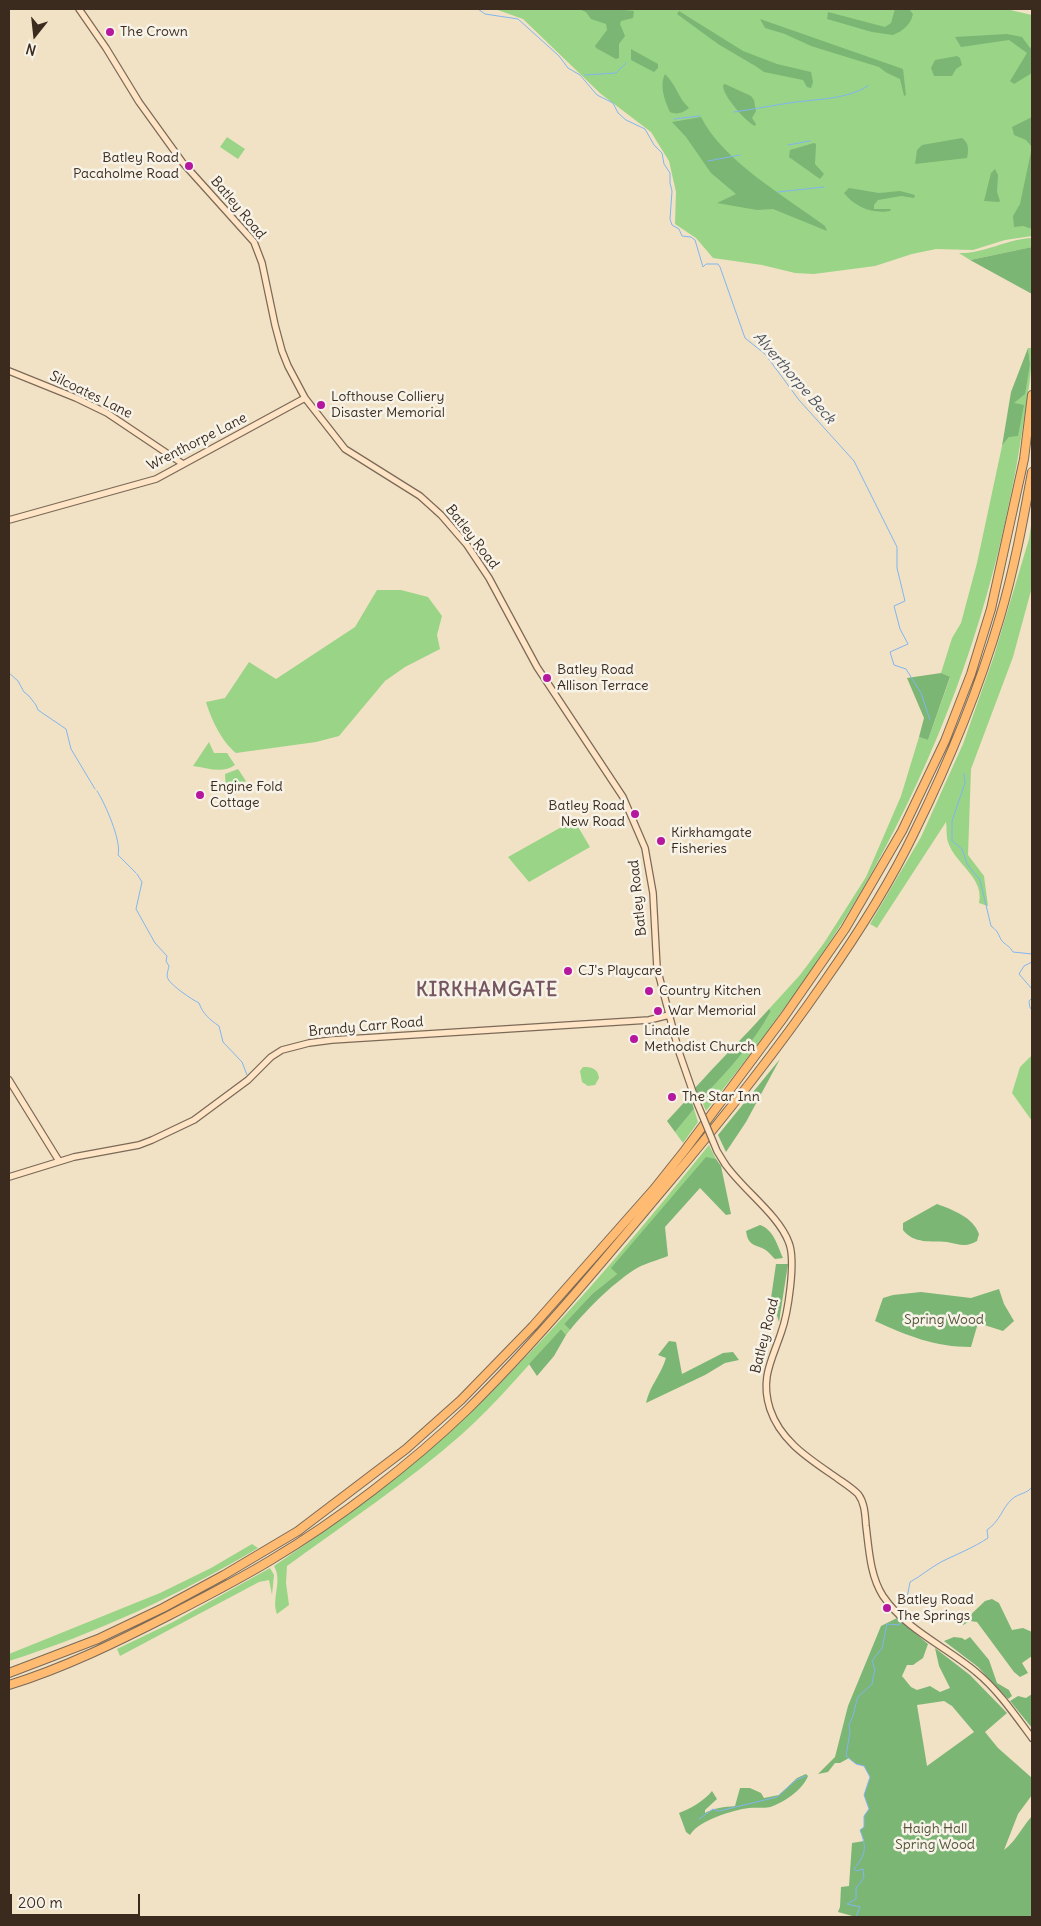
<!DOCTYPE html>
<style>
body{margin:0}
#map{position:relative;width:1041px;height:1926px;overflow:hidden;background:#f1e2c5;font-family:Delius,sans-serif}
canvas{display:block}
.frame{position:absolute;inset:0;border:10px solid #3b2a1e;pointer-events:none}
.north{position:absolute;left:10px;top:10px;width:50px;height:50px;-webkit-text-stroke:4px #f7f3e8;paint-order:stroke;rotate:196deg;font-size:14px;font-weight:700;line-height:20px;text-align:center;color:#3b2a1e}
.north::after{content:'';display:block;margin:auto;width:18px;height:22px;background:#3b2a1e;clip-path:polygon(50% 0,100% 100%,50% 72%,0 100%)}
.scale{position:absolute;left:10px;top:1894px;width:130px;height:22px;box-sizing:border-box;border:2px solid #3b2a1e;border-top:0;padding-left:6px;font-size:15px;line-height:18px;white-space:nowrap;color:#3b2a1e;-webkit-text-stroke:4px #f7f3e8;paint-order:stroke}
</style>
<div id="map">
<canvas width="1041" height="1926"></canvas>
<div class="frame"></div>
<div class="north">N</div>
<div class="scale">200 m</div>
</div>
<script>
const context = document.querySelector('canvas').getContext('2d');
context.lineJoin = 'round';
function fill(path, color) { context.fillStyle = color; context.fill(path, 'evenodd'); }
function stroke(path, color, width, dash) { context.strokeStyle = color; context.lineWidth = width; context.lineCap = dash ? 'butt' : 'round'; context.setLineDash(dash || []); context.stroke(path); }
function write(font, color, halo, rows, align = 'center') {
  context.font = font + ' Delius,sans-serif'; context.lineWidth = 5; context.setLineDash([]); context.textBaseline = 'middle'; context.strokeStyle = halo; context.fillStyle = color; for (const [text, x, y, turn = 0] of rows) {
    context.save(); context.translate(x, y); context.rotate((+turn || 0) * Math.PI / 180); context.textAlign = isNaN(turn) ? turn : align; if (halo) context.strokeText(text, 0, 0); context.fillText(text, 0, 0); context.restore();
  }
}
const green = new Path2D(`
 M 495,9 L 1006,9 L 1032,15 L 1032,236 L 1005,240 L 973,250 L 936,249 L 912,254 L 875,266 L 814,274 L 795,273 L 762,265 L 713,258 L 696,238 L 675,224 L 676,192 L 669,161 L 651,132 L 601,94 L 523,19 Z
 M 227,137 L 245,149 L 238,159 L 220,147 Z
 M 1032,238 L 1032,247 L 970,260 L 959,253 C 984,254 1006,239 1032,238 Z
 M 1028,348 L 1032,348 C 1032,367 1029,387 1026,407 C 1021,437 1017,468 1010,498 C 984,630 936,757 871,874 C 824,958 765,1036 706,1111 L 701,1099 C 727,1072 753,1044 771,1011 L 769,1009 L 800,975 L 824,943 L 866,877 L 901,796 L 919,737 L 928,740 L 950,678 L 941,673 L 952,638 L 961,623 L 977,563 L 1002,446 L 1009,437 L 1014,403 L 1030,364 Z
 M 1032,519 L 1032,587 L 1013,657 L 971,769 L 968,855 L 984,876 L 988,906 L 979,903 C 985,878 955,864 948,842 C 946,836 947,828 946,822 L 877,928 L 870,924 L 921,837 L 963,744 L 994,656 L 1029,539 Z
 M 377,590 L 401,590 L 428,597 L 442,616 L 437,635 L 440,649 L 405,667 L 385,681 L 339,736 L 316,742 L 236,753 C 222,742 211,719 206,702 L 225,698 L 249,662 L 276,679 L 355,627 Z
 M 209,742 L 214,753 L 227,753 L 235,765 C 223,774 207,768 193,766 Z
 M 238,769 L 246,781 L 235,787 L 226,788 L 225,774 Z
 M 574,820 L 590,847 L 529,882 L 508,857 Z
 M 1032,1055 L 1032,1121 L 1012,1093 L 1020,1067 Z
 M 583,1067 C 591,1067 598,1068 599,1078 L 595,1085 L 588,1086 L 582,1082 L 580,1071 Z
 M 694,1109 L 698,1122 L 683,1143 L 675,1132 Z
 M 709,1145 L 716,1159 L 706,1158 L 612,1268 L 617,1274 L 592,1294 L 564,1324 L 570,1330 L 566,1335 L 561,1329 C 528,1365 497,1403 461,1435 C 406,1483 346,1523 287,1566 L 286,1583 L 289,1605 L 277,1614 C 271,1598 283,1582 274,1566 C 342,1520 408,1471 468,1415 C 484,1401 498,1385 513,1370 C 583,1299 647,1222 709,1145 Z
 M 252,1544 L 258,1548 C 179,1595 97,1633 9,1661 L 9,1654 L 160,1593 L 211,1568 Z
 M 270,1568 L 274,1575 L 272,1595 L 269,1580 L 259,1582 L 120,1656 L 117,1649 L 173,1622 Z`);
const forest = new Path2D(`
 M 579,9 L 613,9 L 634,11 L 633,18 L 621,21 L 620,24 L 625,36 L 619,44 L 619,58 L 616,59 L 596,48 L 595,46 L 607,30 L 606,24 L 591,19 L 586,12 Z
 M 895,9 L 909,9 L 913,14 C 911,24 903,31 893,35 L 872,32 L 827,19 L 828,12 L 885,27 L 891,23 Z
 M 679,11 L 743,51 L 777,64 L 811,72 L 813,82 L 811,88 L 807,87 L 803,80 L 764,72 L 757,67 L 718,44 L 677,14 Z
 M 760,19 L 903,69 L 906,95 L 904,96 L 900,79 L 887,73 L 879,67 L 811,46 L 785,34 L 765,28 Z
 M 1007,34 L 1022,37 L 1030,48 L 1032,47 L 1032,73 L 1014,84 L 1010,81 L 1027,53 L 1009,40 L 961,47 L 955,37 Z
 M 631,49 L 658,64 L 658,68 L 654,72 L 631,60 Z
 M 957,56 L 960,58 L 962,65 L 956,69 L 952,76 L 934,76 L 931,68 L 935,60 Z
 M 665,74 C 676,84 678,98 689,108 C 683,113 677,115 670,112 C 665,101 659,86 665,74 Z
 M 725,84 L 751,96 L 754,100 L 756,111 L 752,118 L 756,124 L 755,126 C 746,122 722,95 723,85 Z
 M 701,117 C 723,161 786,197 825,226 L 827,231 L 773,209 L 757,210 L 717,203 L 736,194 L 711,173 L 686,137 L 672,122 Z
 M 1032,117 L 1032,229 L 1023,226 L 1014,227 L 1013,216 L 1020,204 L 1032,147 L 1026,140 L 1014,135 L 1012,127 Z
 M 962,138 C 969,143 969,150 967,158 L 915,164 L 917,150 L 922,145 Z
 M 814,143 L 816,144 L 815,164 L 824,174 L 820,179 L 789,157 L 790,150 Z
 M 995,169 L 998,175 L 997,192 L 1000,201 L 999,202 L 984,201 L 991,173 Z
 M 849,188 L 879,193 L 900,191 L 915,195 L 914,198 L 901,196 L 878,200 L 874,205 L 874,209 L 891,209 L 890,211 C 872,214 855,207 844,193 Z
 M 1032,247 L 1032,294 L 970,260 Z
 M 1028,348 L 1030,364 L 1025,394 L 1014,403 L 1024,405 L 1018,436 L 1009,437 L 1002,446 L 1011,392 Z
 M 941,673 L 950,677 L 928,740 L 919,737 L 924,718 L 907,678 Z
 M 769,1009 L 771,1011 C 753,1044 727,1072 701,1099 L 695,1088 C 719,1061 745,1036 769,1009 Z
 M 780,1059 L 746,1122 L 726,1152 L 718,1135 Z
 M 690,1096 L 694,1109 L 675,1132 L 667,1121 Z
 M 706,1157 L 716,1159 L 721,1166 L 731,1214 L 726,1215 L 700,1188 L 665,1227 L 668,1256 C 658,1260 647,1263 639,1267 C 616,1280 587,1309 570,1330 L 564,1324 L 592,1294 L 617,1274 L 611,1268 Z
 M 937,1204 C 953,1210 973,1217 979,1234 L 977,1241 C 966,1248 959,1244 947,1242 C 931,1241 914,1244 903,1230 L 903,1223 Z
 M 760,1225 C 774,1230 777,1245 783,1258 L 775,1259 C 771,1255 767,1250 762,1248 C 751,1244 748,1243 746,1231 Z
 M 776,1264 L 788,1264 L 779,1322 L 776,1312 L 770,1305 Z
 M 999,1289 L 1004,1304 L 1014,1321 L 1003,1331 L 978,1323 L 971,1347 C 935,1347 908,1336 875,1321 L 883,1298 L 893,1295 L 921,1292 L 971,1298 Z
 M 561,1329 L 566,1335 L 554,1356 L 537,1376 L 529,1364 Z
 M 669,1341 L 676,1342 L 682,1374 L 723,1353 L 733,1352 L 739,1360 L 725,1363 L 705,1375 L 646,1403 C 650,1385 660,1377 666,1358 L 658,1355 Z
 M 992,1599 L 999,1603 L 1012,1630 L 1023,1628 L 1032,1632 L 1032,1656 L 1022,1663 L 1028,1673 L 1020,1677 L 1014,1672 L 977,1622 L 970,1621 L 963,1625 L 962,1623 L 985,1601 Z
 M 897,1618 L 928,1644 L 923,1658 L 913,1665 L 907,1665 L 902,1676 L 911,1687 L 917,1690 L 930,1686 L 940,1692 L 950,1688 L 939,1666 L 935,1648 L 970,1675 L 1007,1713 L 985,1732 L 998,1748 L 1032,1778 L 1032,1795 L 1018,1814 L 1004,1850 C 1016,1841 1022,1827 1032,1816 L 1032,1917 L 856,1917 L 838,1912 L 840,1907 L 841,1887 L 849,1886 L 852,1843 L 864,1841 L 860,1830 L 864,1827 L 864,1816 L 869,1809 L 864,1795 L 870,1777 L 864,1766 L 856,1764 L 849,1758 L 840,1763 L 835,1763 L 828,1772 L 818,1774 L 835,1757 L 848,1706 L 881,1626 ZM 944,1701 L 952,1706 L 974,1732 L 927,1766 L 917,1705 Z
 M 954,1637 L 962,1638 L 965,1640 L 970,1637 L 989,1660 L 997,1683 L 1009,1690 L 1012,1696 L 1008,1699 L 978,1667 L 944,1641 Z
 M 1032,1694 L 1032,1728 L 1010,1701 L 1018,1696 L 1026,1698 Z
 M 806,1774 L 808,1776 C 803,1789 786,1801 773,1806 C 766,1809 757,1807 749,1808 C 733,1810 699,1820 690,1835 L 686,1832 L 679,1813 C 690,1809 704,1801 712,1791 L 717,1799 L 705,1810 L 705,1813 C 714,1808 724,1807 735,1806 L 740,1788 L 750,1788 L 761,1793 L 764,1798 L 779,1795 L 797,1778 Z`);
const stream = new Path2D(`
 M 478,9 L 485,14 L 518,19 L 559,56 L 568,68 L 580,75 L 597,95 L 613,103 L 618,113 L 626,120 L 645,129 L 654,145 L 662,153 L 664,164 L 670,173 L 670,183 L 672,191 L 670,219 L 672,225 L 679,229 L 682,236 L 691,237 L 695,240 L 703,267 L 706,264 L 718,264 L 720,267 L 745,338 L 765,354 L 799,400 L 854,461 L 897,547 L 897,568 L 905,601 L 894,606 L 900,629 L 908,644 L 890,652 L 894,665 L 906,669 L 921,693 L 930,720
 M 585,75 L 616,73 L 626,63
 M 734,112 C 755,109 775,105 796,102 C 820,99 847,99 868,86
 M 674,119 L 700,116
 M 788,145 L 810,141
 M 708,161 L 740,155
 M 778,192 L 824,187
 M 9,673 L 18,681 L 24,692 L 29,696 L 36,705 L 38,710 L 66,729 L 71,749 L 95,789
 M 964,774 L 965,783 L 952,821 L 952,841 L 962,849 L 967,864 L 980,880 L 991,926 C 1001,933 998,938 1004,943 C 1008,946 1010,947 1013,952 L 1032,954
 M 97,791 C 105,803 122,842 118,855 L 136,873
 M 137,874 L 142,882 L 136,909 L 155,943 L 167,956 L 166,961 L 169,966 C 168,971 166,975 168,979 C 172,986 191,999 199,1003 C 203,1014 209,1019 219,1026 L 223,1042 L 242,1062 L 247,1075
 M 1032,962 L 1024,966 L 1019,974 L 1032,989
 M 1032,998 L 1029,1001 L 1030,1008 L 1032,1009
 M 903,1606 L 907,1598 L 910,1582 C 921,1576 930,1568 941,1562 C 957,1554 973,1548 988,1538 L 987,1530 C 1001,1520 1002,1508 1012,1499 C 1019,1493 1027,1494 1032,1487
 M 699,1819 L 713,1809 L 719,1811 L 777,1797 L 796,1780 L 806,1776
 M 856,1917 L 860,1907 L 847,1904 L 856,1899 L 856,1888 L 864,1878 L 863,1869 L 856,1871 L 854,1869 C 866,1854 867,1848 860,1830 L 864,1827 L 864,1816 L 869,1809 L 864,1795 L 870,1777 L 864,1766 L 856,1764 L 846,1756 L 850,1732 L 849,1724 C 854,1717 855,1705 858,1697 L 872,1684 L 875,1669 L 872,1661 L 882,1648 L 887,1624 L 899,1625 L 901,1622 L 898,1618`);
const secondary = new Path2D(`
 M 79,9 L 106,48 L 139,102 L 183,163 L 254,242 L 262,263 L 275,325 L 282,351 L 288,366 L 305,398 L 345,449 L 420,496 L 441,515 L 467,545 L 489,578 L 537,667 L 623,797 L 645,848 L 653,893 L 657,968 L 679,1052 L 695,1098
 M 9,371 L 76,398 L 107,413 L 183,464
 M 9,520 L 156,479 L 305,398
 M 9,1080 L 59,1161
 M 725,1164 C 743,1190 779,1215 789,1243 C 796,1261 788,1314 781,1333 C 772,1360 760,1378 770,1409 C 781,1442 810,1459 837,1478 C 844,1483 852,1488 858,1494 C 865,1503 865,1515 866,1526 C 869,1549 870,1576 883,1596 C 906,1630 945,1646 976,1672 C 998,1690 1015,1715 1032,1738
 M 9,1177 L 74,1157 L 139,1145 L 152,1140 L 194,1120 L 248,1080 L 271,1057 L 282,1050 L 309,1043 L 332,1040 L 649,1020 L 669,1015`);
const highway = new Path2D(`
 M 9,1673 L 98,1639 L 163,1608 L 224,1575 L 298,1531 L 406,1449 L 461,1400 L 533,1326 L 654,1189 L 685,1150 L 784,1017 L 845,929 L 902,831 L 945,741 L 971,674 L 991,609 L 1024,459 L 1032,395
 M 9,1685 C 64,1668 117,1642 168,1616 C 203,1598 238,1580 271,1560 C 338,1520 411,1464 468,1409 C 539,1339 602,1262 666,1186 C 722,1120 775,1053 824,982 C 857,935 889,885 914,833 C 948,764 978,692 1000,617 C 1014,570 1023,521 1032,472`);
const secondaryBridge = new Path2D(`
 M 695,1098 L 717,1151 L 725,1164`);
const markers = [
 [110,32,5,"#b5179e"],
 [189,166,5,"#b5179e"],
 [321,405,5,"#b5179e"],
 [547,678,5,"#b5179e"],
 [200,795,5,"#b5179e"],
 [635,814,5,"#b5179e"],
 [661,841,5,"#b5179e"],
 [568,971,5,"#b5179e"],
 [649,991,5,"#b5179e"],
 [658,1011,5,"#b5179e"],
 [634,1039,5,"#b5179e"],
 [672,1097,5,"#b5179e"],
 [887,1608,5,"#b5179e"]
];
const poiNames = [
 ["The Crown",120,32],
 ["Batley Road",179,158,"right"],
 ["Pacaholme Road",179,174,"right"],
 ["Lofthouse Colliery",331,397],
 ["Disaster Memorial",331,413],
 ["Batley Road",557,670],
 ["Allison Terrace",557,686],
 ["Engine Fold",210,787],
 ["Cottage",210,803],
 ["Batley Road",625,806,"right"],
 ["New Road",625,822,"right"],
 ["Kirkhamgate",671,833],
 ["Fisheries",671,849],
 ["CJ's Playcare",578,971],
 ["Country Kitchen",659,991],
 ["War Memorial",668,1011],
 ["Lindale",644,1031],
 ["Methodist Church",644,1047],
 ["The Star Inn",682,1097],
 ["Batley Road",897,1600],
 ["The Springs",897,1616]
];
const streetNames = [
 ["Batley Road",238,208,50],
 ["Silcoates Lane",91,395,26],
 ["Wrenthorpe Lane",197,442,-27],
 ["Batley Road",472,537,52],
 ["Batley Road",638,898,-96],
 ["Brandy Carr Road",366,1027,-5],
 ["Batley Road",765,1336,-76]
];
const parkNames = [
 ["Spring Wood",944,1320],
 ["Haigh Hall",935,1829],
 ["Spring Wood",935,1845]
];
const waterNames = [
 ["Alverthorpe Beck",794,378,49]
];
const districtNames = [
 ["KIRKHAMGATE",487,991]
];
fill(green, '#9ad487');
fill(forest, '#7bb674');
stroke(stream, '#81b5ef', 1);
stroke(secondary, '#7b6a58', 8);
stroke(highway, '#7b6a58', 10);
stroke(secondary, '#ffe4c6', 5.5);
stroke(highway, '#ffbb71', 8);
stroke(secondaryBridge, '#7b6a58', 8, []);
stroke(secondaryBridge, '#ffe4c6', 5.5);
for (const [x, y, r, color] of markers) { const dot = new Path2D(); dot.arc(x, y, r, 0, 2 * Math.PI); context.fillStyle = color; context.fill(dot); stroke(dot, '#f7f3e8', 2); }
write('14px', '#3b2a1e', '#f7f3e8', poiNames, 'left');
write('14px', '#3b2a1e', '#f7f3e8', streetNames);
write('14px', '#535438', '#f7f3e8', parkNames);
write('italic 15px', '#50545d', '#f7f3e8', waterNames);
context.letterSpacing = '1px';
write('bold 19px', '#765660', '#f7f3e8', districtNames);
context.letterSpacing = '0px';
</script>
